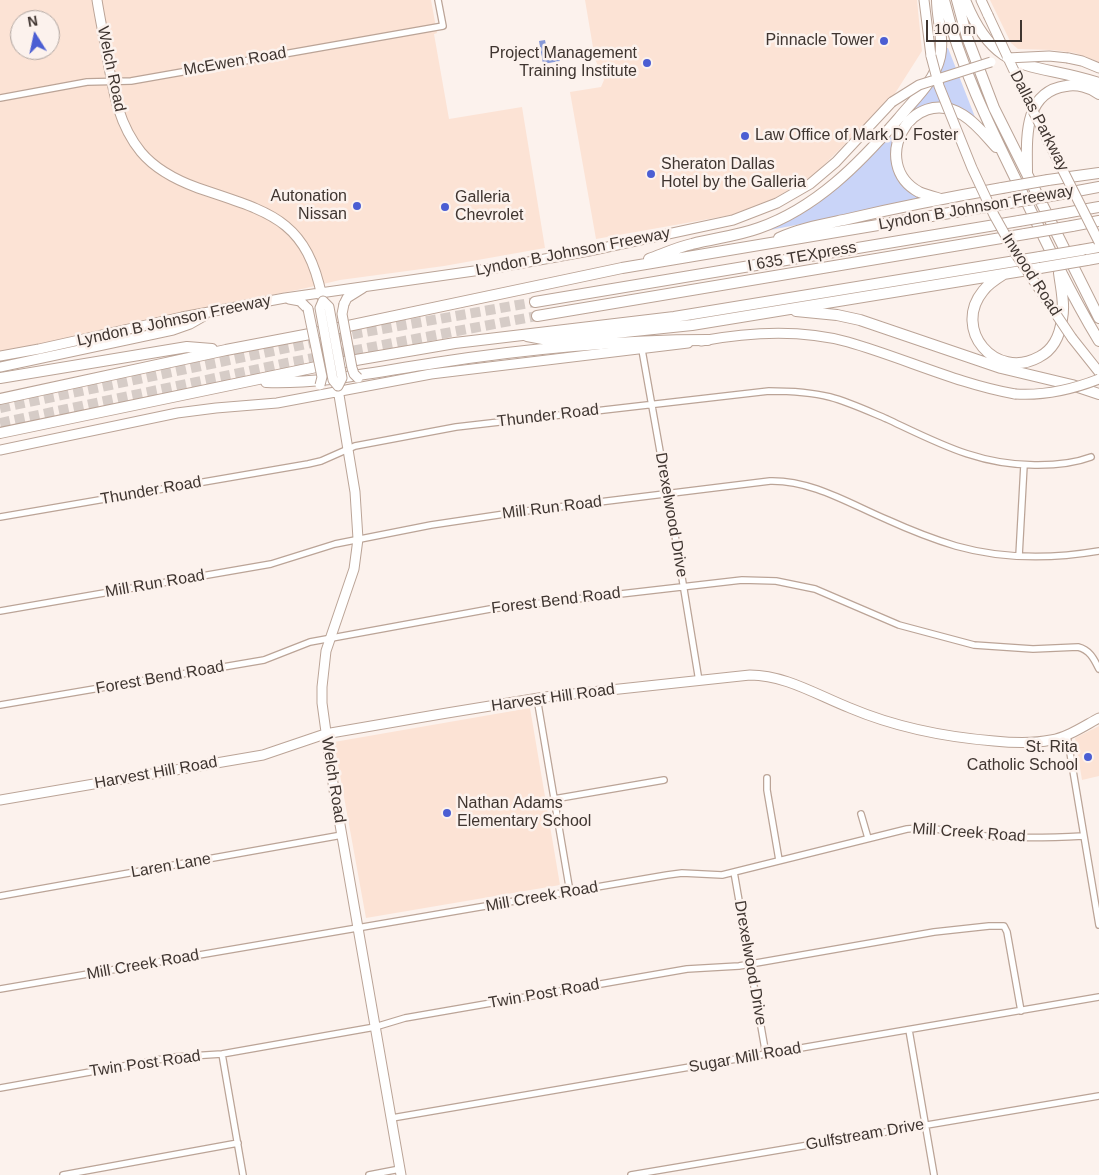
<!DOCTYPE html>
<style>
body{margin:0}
#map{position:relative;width:1099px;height:1175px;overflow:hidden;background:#fcf2ed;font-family:Arial,sans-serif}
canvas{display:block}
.north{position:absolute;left:10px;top:10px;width:50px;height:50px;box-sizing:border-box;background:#fcf2ed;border:1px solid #b0a6a1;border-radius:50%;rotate:350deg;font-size:14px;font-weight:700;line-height:20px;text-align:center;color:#3f3530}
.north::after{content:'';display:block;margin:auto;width:18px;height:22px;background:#4b5ed3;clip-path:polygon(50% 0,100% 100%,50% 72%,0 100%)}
.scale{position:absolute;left:926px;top:20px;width:96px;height:22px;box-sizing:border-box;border:2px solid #3f3530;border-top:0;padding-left:6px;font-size:15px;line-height:18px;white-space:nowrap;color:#3f3530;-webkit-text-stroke:4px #fcf2ed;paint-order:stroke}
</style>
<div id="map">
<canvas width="1099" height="1175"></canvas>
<div class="north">N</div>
<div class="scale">100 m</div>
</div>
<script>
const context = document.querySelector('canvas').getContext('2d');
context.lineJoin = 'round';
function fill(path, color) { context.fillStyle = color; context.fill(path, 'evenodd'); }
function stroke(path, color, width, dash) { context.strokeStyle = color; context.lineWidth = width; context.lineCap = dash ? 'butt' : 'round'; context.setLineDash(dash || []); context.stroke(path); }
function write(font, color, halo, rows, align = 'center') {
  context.font = font + ' Arial,sans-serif'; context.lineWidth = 5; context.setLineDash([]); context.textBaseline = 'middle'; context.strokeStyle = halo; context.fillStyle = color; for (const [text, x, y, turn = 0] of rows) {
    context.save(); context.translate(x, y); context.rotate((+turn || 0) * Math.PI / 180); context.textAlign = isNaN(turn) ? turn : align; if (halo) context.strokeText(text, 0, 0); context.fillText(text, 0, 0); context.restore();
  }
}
const built = new Path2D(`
 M 0,0 L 431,0 L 437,33 L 434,34 L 449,119 L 522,107 L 545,248 L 444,266 L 340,280 L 302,289 L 197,310 L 49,344 L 0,352 ZM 20,20 L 50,20 L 50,50 L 20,50 Z
 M 585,0 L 917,0 L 922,51 L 894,95 L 814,175 L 772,200 L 737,214 L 596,239 L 570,92 L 601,87 L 604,80 L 595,59 Z
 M 990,0 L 1099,0 L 1099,62 L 1075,53 L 1053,50 L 1018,49 L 1011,43 Z
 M 530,708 L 560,885 L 366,918 L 334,742 Z
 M 1099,726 L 1099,776 L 1082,780 L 1075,738 Z`);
const green = new Path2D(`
 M 945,48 L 948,48 L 975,117 L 973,118 L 959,109 L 915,112 L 911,110 Z
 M 888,136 L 894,139 C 886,169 899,186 925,200 L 760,232 L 789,219 Z`);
const water = new Path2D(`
 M 545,40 L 546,45 L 543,45 L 545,55 L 559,53 L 560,61 L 543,64 L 539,41 Z`);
const highwayTunnel = new Path2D(`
 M 0,408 L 359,333 L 535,302
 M 0,423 L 287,363 L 537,316`);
const street = new Path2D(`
 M 0,98 L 87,82 L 131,81 L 443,26 L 438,0
 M 642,350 L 676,541 L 699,681
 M 0,517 L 308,464 L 321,461 L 355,446 L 456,427 L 769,391 C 790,391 810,392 830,397 C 849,402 868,411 887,419 C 938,443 980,466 1038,465 C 1056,465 1075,463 1091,457
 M 1019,556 L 1024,465
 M 0,611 L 271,564 L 335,544 L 431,525 L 518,512 L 770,481 C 812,480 850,504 888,520 C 910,530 933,539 956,546 C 1002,559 1052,559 1099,551
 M 537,698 L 570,892
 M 0,705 L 264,660 L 310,642 L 490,609 L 742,580 L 776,581 L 815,589 L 899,625 L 974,645 L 1033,649 L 1078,647 C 1090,650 1094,659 1099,669
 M 1067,735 L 1099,925
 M 767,778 L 767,790 L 779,860
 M 554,799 L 664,780
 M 861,814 L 868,838
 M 734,872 L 766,1055
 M 0,896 L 342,835
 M 0,989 L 667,875 L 682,873 L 722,875 L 907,829 C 930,826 952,832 976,835 C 1011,839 1047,838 1083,836
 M 909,1030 L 934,1175
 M 222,1054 L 243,1175
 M 0,1088 L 174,1057 L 222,1054 L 375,1027 L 405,1018 L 687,969 L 739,966 L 934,932 L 989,926 L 1004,926 L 1007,932 L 1021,1011
 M 392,1118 L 1099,997
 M 63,1175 L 238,1143
 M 369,1175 L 400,1169
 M 631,1175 L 1099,1096`);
const secondary = new Path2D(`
 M 97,0 C 100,19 104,37 107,56 C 113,90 118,124 141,152 C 156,170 176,180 198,188 C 267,212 306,217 322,297
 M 924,0 L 931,56
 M 981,0 L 988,15
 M 1068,58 L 1082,61 L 1099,68
 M 289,299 L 300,301 L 308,309
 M 344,304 L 347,298 L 363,288
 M 1072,338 L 1099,372
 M 701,341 C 749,332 801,329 848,342 C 904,358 958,384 1015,394
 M 0,356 L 39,349 L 182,317 L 285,298 L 495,268 L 589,251 L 733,220 L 777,203 L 810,184 L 836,162 L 892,102
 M 0,367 L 173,330 L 190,324 L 204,316
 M 338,389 L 355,492 L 358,539 L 354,569 L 326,651 L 322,687 L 322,703 L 334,790 L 401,1175
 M 0,450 L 177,413 L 216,408 L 277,403 L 431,374 L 688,343
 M 0,800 L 263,755 L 325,734 L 441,714 L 545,697 L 750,675 C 785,675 817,695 850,708 C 895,727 945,737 994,741 C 1013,743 1032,744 1051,740 C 1068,737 1084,726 1099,718`);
const highway = new Path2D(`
 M 944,0 C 960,66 989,125 1019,186 C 1044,238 1069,291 1099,341
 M 957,0 L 967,37 L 994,108 L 1099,318
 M 965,0 C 996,78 1033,61 1099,83
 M 1027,173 C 1027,141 1022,92 1066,86 C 1077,84 1090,87 1099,94
 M 1048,180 L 1099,173
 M 1056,195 L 1099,187
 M 941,199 C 934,197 926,195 919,192 C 868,164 911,83 963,115 C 976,123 986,136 996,147
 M 1065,213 L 1099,207
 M 1072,226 L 1099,221
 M 779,238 C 801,228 825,224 848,219 C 899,207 950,197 1002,188
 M 1082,250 L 1099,247
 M 649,259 C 663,254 678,247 692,244 C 715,238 737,236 759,228 C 816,208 859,164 898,119 C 914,99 934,83 940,57 C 944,38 937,19 937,0
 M 1087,260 L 1099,258
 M 1004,274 C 996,279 988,284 983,291 C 952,329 995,381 1039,357 C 1053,350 1060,335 1062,319 C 1065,304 1061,289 1059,273
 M 535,302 L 1019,221
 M 796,311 L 837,315 L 860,320 L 1001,368 L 1072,385 L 1099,394
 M 537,316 L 1025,234
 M 527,336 L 548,340 L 692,325 L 1040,268
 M 0,378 L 187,347 L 212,349
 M 266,382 C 323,384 379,371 435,363 C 525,349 617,340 708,340
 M 0,399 L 226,350 L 315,333 L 622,268 L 1009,203
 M 0,433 L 321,366 L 455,343 L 674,317 L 1040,257`);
const secondaryBridge = new Path2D(`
 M 988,15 L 1030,105 L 1099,242
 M 931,56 L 939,86 L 972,168 L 994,215 L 1017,256 L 1072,338
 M 1007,58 L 1049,56 L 1068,58
 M 892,102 L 919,85 L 991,62
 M 323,301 L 329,307 L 342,378 L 338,386 L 333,380 L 320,308 Z
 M 344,304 L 342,314 L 352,368 L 354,374 L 358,378
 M 308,309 L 322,377 L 320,385
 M 1015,394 C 1045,396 1071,390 1099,379`);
const highwayBridge = new Path2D(`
 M 1002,188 L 1048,180
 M 1009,203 L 1056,195
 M 1019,221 L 1065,213
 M 1025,234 L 1072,226
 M 1040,257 L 1082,250
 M 1040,268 L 1087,260`);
const markers = [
 [884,41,5,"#4b5ed3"],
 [647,63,5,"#4b5ed3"],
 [745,136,5,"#4b5ed3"],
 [651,174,5,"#4b5ed3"],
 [357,206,5,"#4b5ed3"],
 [445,207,5,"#4b5ed3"],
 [1088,757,5,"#4b5ed3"],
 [447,813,5,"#4b5ed3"]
];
const poiNames = [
 ["Pinnacle Tower",874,41],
 ["Project Management",637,54],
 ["Training Institute",637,72],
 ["Law Office of Mark D. Foster",755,136,"left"],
 ["Sheraton Dallas",661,165,"left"],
 ["Hotel by the Galleria",661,183,"left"],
 ["Autonation",347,197],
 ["Nissan",347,215],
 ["Galleria",455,198,"left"],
 ["Chevrolet",455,216,"left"],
 ["St. Rita",1078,748],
 ["Catholic School",1078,766],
 ["Nathan Adams",457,804,"left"],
 ["Elementary School",457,822,"left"]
];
const streetNames = [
 ["McEwen Road",235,62,-10],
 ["Welch Road",111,69,78],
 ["Dallas Parkway",1039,121,63],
 ["Lyndon B Johnson Freeway",976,208,-10],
 ["Lyndon B Johnson Freeway",573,252,-11],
 ["I 635 TEXpress",802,257,-10],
 ["Inwood Road",1031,275,57],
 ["Lyndon B Johnson Freeway",174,321,-12],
 ["Thunder Road",548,416,-7],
 ["Thunder Road",151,491,-10],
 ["Mill Run Road",552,508,-7],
 ["Drexelwood Drive",671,515,80],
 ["Mill Run Road",155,584,-10],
 ["Forest Bend Road",556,601,-7],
 ["Forest Bend Road",160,678,-10],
 ["Harvest Hill Road",553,698,-8],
 ["Harvest Hill Road",156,773,-10],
 ["Welch Road",333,780,81],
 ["Mill Creek Road",969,833,4],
 ["Laren Lane",171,866,-10],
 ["Mill Creek Road",542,897,-10],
 ["Drexelwood Drive",750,963,80],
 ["Mill Creek Road",143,965,-10],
 ["Twin Post Road",544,994,-10],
 ["Sugar Mill Road",745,1058,-10],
 ["Twin Post Road",145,1064,-8],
 ["Gulfstream Drive",865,1135,-10]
];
fill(built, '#fce3d5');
fill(green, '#c9d4f8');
fill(water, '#8799d7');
stroke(highwayTunnel, '#d6ccc7', 10, [10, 5]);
stroke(street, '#bba497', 8);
stroke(secondary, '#bba497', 11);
stroke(highway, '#bba497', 12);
stroke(street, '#fff', 5.5);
stroke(secondary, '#fff', 9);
stroke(highway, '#fff', 10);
stroke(secondaryBridge, '#bba497', 11, []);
stroke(highwayBridge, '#bba497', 12, []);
stroke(secondaryBridge, '#fff', 9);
stroke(highwayBridge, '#fff', 10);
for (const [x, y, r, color] of markers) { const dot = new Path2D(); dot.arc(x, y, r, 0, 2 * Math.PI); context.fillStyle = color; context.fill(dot); stroke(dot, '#fcf2ed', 2); }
write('16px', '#3f3530', '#fcf2ed', poiNames, 'right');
write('16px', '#3f3530', '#fcf2ed', streetNames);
</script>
